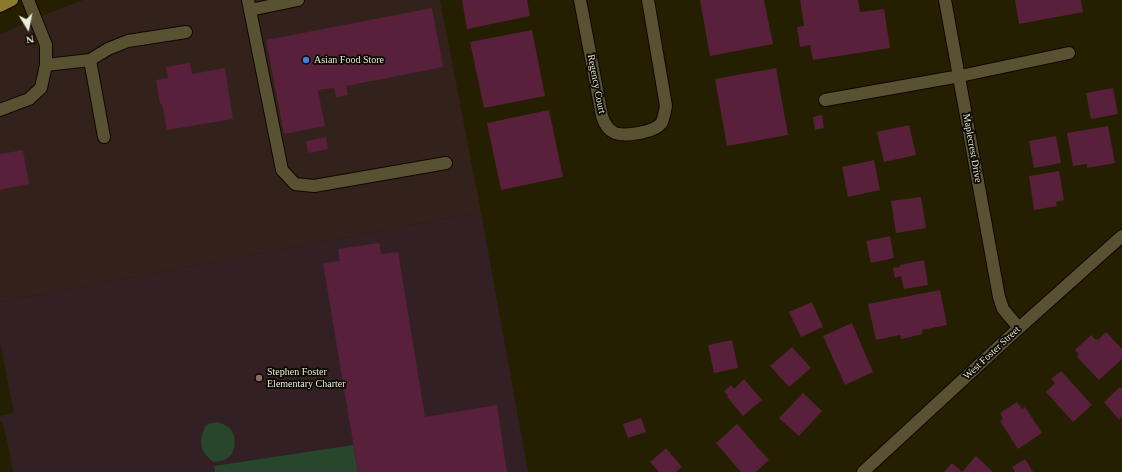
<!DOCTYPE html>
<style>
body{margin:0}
#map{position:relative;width:1122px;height:472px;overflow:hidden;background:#241f01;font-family:"Times New Roman",serif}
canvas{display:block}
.north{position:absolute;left:8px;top:8px;width:40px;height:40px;-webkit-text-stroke:3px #0b0901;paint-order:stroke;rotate:170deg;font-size:11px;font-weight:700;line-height:16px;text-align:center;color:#edebd9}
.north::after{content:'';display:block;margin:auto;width:14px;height:18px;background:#edebd9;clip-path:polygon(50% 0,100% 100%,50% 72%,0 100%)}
</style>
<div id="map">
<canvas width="1122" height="472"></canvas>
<div class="north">N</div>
</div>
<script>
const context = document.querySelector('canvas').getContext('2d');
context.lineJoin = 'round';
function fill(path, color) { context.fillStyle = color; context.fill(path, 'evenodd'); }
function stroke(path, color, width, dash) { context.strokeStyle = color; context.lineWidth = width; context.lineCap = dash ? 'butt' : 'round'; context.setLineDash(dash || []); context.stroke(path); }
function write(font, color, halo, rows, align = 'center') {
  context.font = font + ' "Times New Roman",serif'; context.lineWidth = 3.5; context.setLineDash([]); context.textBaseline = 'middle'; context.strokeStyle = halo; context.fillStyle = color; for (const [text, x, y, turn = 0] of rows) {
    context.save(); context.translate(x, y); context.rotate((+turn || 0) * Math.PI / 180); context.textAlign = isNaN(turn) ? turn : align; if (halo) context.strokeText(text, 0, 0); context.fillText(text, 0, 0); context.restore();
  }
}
const commercial = new Path2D(`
 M 83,0 L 440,0 L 481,212 L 0,302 L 0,35 L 41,16 Z`);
const education = new Path2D(`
 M 481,212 L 528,472 L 13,472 L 7,440 L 2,422 L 0,421 L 0,416 L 14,413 L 0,342 L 0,302 Z`);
const green = new Path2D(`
 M 218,422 C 222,424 228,426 231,430 C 237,439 236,454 226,459 C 222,461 217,461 213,462 C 203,453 198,446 203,432 C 204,429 205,426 208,424 C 211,423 215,422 218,422 Z
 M 353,445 L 358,472 L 215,472 L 214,466 Z`);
const building = new Path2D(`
 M 462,0 L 527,0 L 530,16 L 467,29 Z
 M 700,0 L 764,0 L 773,44 L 710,56 Z
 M 800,0 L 858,0 L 860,12 L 884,9 L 890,48 L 813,60 L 810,45 L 800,47 L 797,27 L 804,26 Z
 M 1015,0 L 1081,0 L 1083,12 L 1019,24 Z
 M 432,8 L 443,67 L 346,86 L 348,95 L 336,97 L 334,88 L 318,90 L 325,126 L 284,134 L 266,40 Z
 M 532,30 L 545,96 L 484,108 L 470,42 Z
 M 190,63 L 192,74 L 225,68 L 233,119 L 167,130 L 162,104 L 160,104 L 156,80 L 168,78 L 166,67 Z
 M 776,68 L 788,135 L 727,146 L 715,79 Z
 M 1113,88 L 1118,114 L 1091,119 L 1086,93 Z
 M 549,110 L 563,177 L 501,190 L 487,123 Z
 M 822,115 L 824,128 L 815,130 L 813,117 Z
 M 909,125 L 916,155 L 884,162 L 877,132 Z
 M 1108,126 L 1115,163 L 1087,168 L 1087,164 L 1073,166 L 1067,133 Z
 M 1056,136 L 1061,163 L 1034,168 L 1029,141 Z
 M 326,137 L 328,149 L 308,153 L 306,141 Z
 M 23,150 L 29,184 L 0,190 L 0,154 Z
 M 874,160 L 880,190 L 848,197 L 842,167 Z
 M 1059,171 L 1064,200 L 1056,202 L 1057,206 L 1034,210 L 1029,176 Z
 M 921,197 L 926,228 L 896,233 L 891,201 Z
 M 890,236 L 894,258 L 871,263 L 866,241 Z
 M 379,243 L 381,254 L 398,252 L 425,417 L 497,405 L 507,472 L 358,472 L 323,263 L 340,261 L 338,249 Z
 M 924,260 L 928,285 L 904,289 L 901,276 L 895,278 L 893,268 L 900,267 L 900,265 Z
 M 940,290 L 947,325 L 922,330 L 923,334 L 901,339 L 900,335 L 876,340 L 868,304 Z
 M 812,302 L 823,327 L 801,337 L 789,312 Z
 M 852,323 L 873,372 L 845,385 L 823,336 Z
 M 1106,332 L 1122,349 L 1122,359 L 1099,380 L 1077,357 L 1079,354 L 1075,350 L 1091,335 L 1096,340 L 1097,339 L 1098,340 Z
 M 732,340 L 738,368 L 714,373 L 708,345 Z
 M 792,347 L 811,368 L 789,387 L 770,366 Z
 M 1061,371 L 1092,405 L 1073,422 L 1046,392 L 1055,383 L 1051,379 Z
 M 744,379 L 762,400 L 743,416 L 727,397 L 728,396 L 724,391 L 731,385 L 734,389 Z
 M 1120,387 L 1122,389 L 1122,416 L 1119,420 L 1104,402 Z
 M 803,393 L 822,411 L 799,436 L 779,418 Z
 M 1017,402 L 1022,409 L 1025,407 L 1042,433 L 1018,449 L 1000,421 L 1003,419 L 1000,413 Z
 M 641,418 L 646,432 L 628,438 L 623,424 Z
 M 737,424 L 769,460 L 756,472 L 741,472 L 716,443 Z
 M 666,448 L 682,467 L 676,472 L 659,472 L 650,462 Z
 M 976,456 L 993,472 L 944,472 L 952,463 L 962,472 Z
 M 1025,459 L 1033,472 L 1015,472 L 1012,467 Z`);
const minor = new Path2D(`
 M 248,0 L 282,170 L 295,184 L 314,186 L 446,163
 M 580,0 L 602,116 C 604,123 608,130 615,133 C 625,137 657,132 662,122 C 664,117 665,111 666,106 L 648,0
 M 945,0 L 999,297 L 1003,309 L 1019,328
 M 250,10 L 298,0
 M 90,60 L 104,137
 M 46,65 L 90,60 L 108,49 L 128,41 L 186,32
 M 825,100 L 960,76 L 1069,53
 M 0,110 L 29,99 L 41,88 L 46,65 L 46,45 L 28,0
 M 863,472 L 1019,328 L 1122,236`);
const major = new Path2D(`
 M 0,6 L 12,0`);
const markers = [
 [306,60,4,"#3f7fe0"],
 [259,378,4,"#8d6e63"]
];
const poiNames = [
 ["Asian Food Store",314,60],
 ["Stephen Foster",267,372],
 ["Elementary Charter",267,384]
];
const streetNames = [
 ["Regency Court",596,84,79],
 ["Maplecrest Drive",972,148,80],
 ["West Foster Street",992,353,-43]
];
fill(commercial, '#33211b');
fill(education, '#322024');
fill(green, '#27462c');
fill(building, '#58203a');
stroke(minor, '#0e0800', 14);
stroke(major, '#0e0800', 14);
stroke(minor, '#585233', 12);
stroke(major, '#8d792c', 12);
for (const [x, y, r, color] of markers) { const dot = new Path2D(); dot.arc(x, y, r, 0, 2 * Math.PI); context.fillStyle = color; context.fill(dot); stroke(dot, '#0b0901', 1.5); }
write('10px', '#edebd9', '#0b0901', poiNames, 'left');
write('10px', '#edebd9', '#0b0901', streetNames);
</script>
